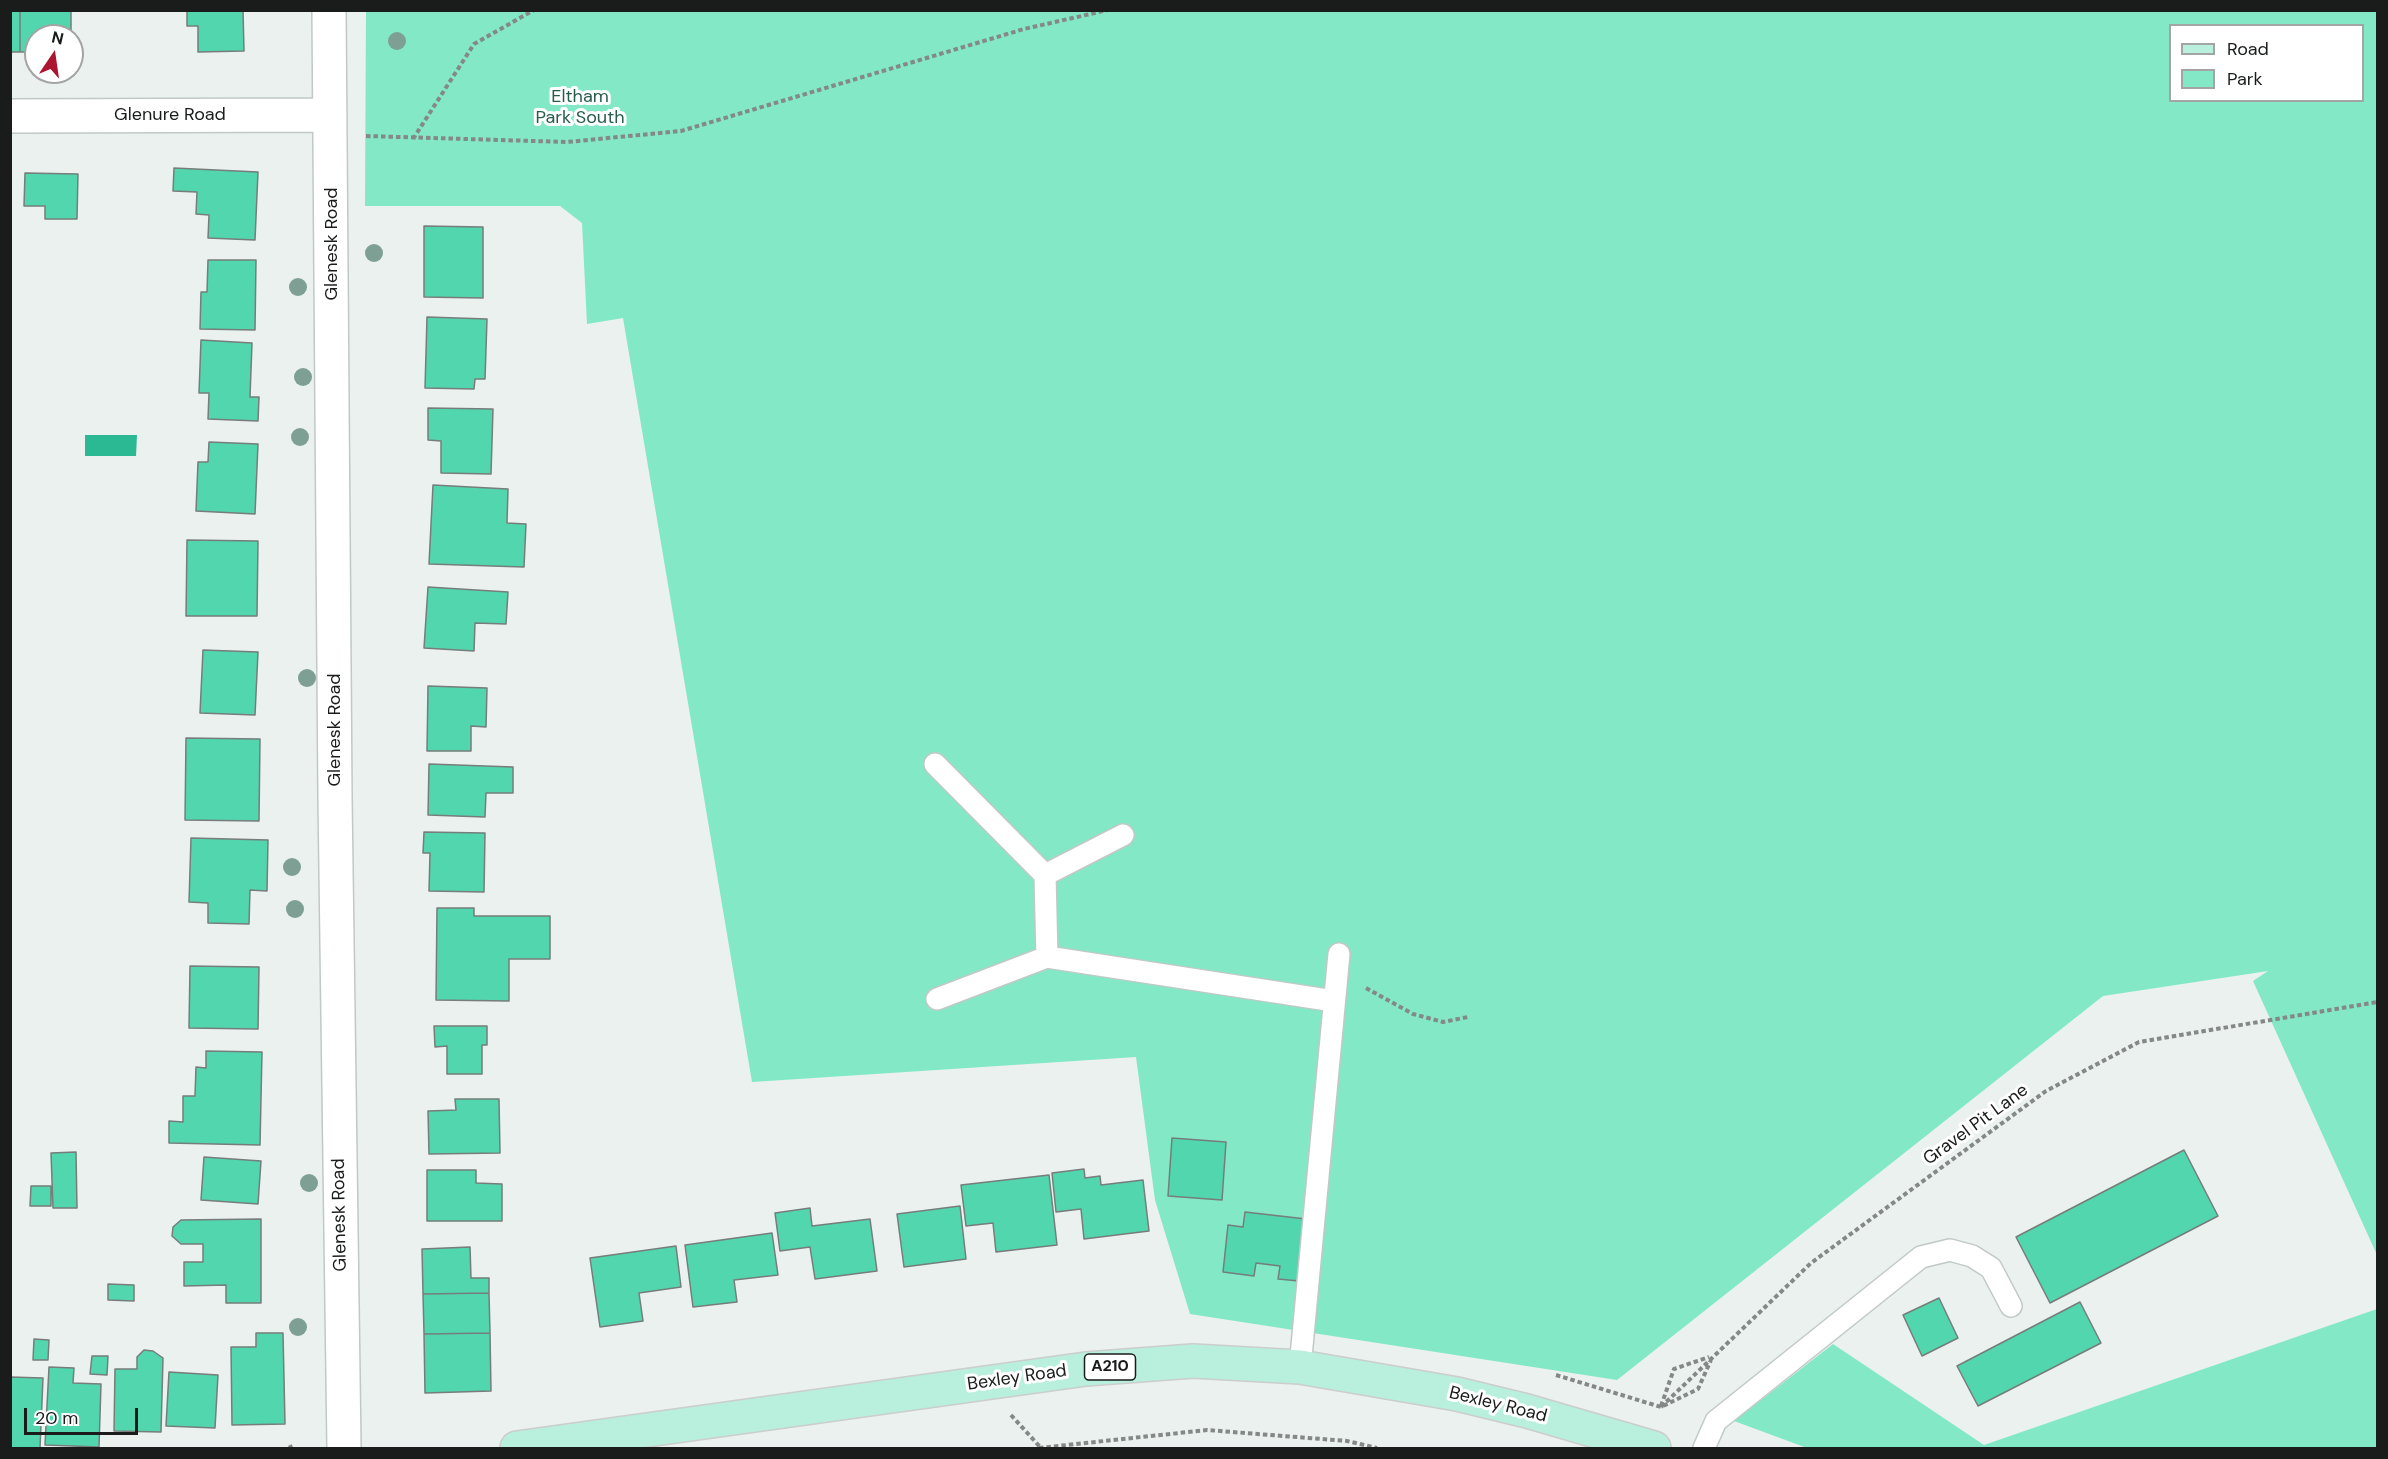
<!DOCTYPE html>
<style>
body{margin:0}
#map{position:relative;width:2388px;height:1459px;overflow:hidden;background:#eaf1ee;font-family:"DM Sans",sans-serif}
canvas{display:block}
.frame{position:absolute;inset:0;border:12px solid #191c1b;pointer-events:none}
.legend{position:absolute;left:2169px;top:24px;width:195px;height:78px;box-sizing:border-box;background:#fff;border:2px solid #a3a4a4;margin:0;padding:8px 10px;list-style:none;font-size:18px;color:#191c1b}
.legend li{display:flex;align-items:center;gap:12px;height:30px}
.legend b{width:30px;border:2px solid #a3a4a4}
.north{position:absolute;left:24px;top:24px;width:60px;height:60px;box-sizing:border-box;background:#fff;border:2px solid #a3a4a4;border-radius:50%;rotate:13deg;font-size:16px;font-weight:700;line-height:24px;text-align:center;color:#191c1b}
.north::after{content:'';display:block;margin:auto;width:21px;height:27px;background:#ab152f;clip-path:polygon(50% 0,100% 100%,50% 72%,0 100%)}
.scale{position:absolute;left:24px;top:1408px;width:114px;height:27px;box-sizing:border-box;border:3px solid #191c1b;border-top:0;padding-left:8px;font-size:18px;line-height:21px;white-space:nowrap;color:#191c1b;-webkit-text-stroke:4px #fff;paint-order:stroke}
</style>
<div id="map">
<canvas width="2388" height="1459"></canvas>
<div class="frame"></div>
<ul class="legend">
<li><b style="height:8px;background:#b9efdd"></b>Road</li>
<li><b style="height:16px;background:#83e8c6"></b>Park</li>
</ul>
<div class="north">N</div>
<div class="scale">20 m</div>
</div>
<script>
const context = document.querySelector('canvas').getContext('2d');
context.lineJoin = 'round';
function fill(path, color) { context.fillStyle = color; context.fill(path, 'evenodd'); }
function stroke(path, color, width, dash) { context.strokeStyle = color; context.lineWidth = width; context.lineCap = dash ? 'butt' : 'round'; context.setLineDash(dash || []); context.stroke(path); }
function write(font, color, halo, rows, align = 'center') {
  context.font = font + ' "DM Sans",sans-serif'; context.lineWidth = 6; context.setLineDash([]); context.textBaseline = 'middle'; context.strokeStyle = halo; context.fillStyle = color; for (const [text, x, y, turn = 0] of rows) {
    context.save(); context.translate(x, y); context.rotate((+turn || 0) * Math.PI / 180); context.textAlign = isNaN(turn) ? turn : align; if (halo) context.strokeText(text, 0, 0); context.fillText(text, 0, 0); context.restore();
  }
}
const green = new Path2D(`
 M 366,11 L 2377,11 L 2377,1255 L 2253,981 L 2268,971 L 2103,996 L 1617,1380 L 1190,1314 L 1155,1200 L 1136,1057 L 752,1082 L 623,318 L 587,324 L 582,223 L 560,206 L 365,206 ZM 2170,26 L 2362,26 L 2362,100 L 2170,100 Z
 M 2377,1309 L 2377,1448 L 1807,1448 L 1734,1421 L 1833,1344 L 1984,1445 Z`);
const water = new Path2D(`
 M 85,435 L 137,435 L 136,456 L 85,456 Z`);
const building = new Path2D(`
 M 10,10 L 20,10 L 20,52 L 10,52 Z
 M 20,10 L 71,10 L 71,36 L 36,36 L 36,52 L 20,52 Z
 M 187,10 L 243,10 L 244,51 L 198,52 L 198,26 L 187,26 Z
 M 174,168 L 258,172 L 255,240 L 208,238 L 209,215 L 196,214 L 197,192 L 173,191 Z
 M 25,173 L 78,174 L 77,219 L 45,219 L 45,206 L 24,206 Z
 M 424,226 L 483,227 L 483,298 L 424,297 Z
 M 208,260 L 256,260 L 255,330 L 200,329 L 201,292 L 207,292 Z
 M 427,317 L 487,319 L 485,379 L 475,379 L 474,389 L 425,388 Z
 M 201,340 L 252,343 L 250,397 L 259,397 L 258,421 L 208,419 L 209,393 L 199,393 Z
 M 428,408 L 493,409 L 491,474 L 441,473 L 441,441 L 428,440 Z
 M 209,442 L 258,444 L 255,514 L 196,511 L 198,462 L 208,462 Z
 M 433,485 L 508,489 L 507,523 L 526,524 L 524,567 L 429,564 Z
 M 187,540 L 258,541 L 257,616 L 186,616 Z
 M 428,587 L 508,592 L 506,624 L 475,623 L 474,651 L 424,648 Z
 M 203,650 L 258,652 L 255,715 L 200,713 Z
 M 428,686 L 487,688 L 486,727 L 471,726 L 471,751 L 427,751 Z
 M 186,738 L 260,739 L 259,821 L 185,820 Z
 M 429,764 L 513,767 L 513,793 L 486,793 L 485,817 L 428,815 Z
 M 424,832 L 485,833 L 484,892 L 429,891 L 430,853 L 423,853 Z
 M 191,838 L 268,840 L 267,891 L 250,890 L 249,924 L 208,923 L 208,903 L 189,902 Z
 M 437,908 L 474,908 L 474,916 L 550,916 L 550,959 L 509,959 L 509,1001 L 436,1000 Z
 M 190,966 L 259,967 L 258,1029 L 189,1028 Z
 M 434,1026 L 487,1026 L 487,1045 L 482,1045 L 482,1074 L 447,1074 L 447,1046 L 435,1047 Z
 M 206,1051 L 262,1052 L 260,1145 L 169,1143 L 169,1121 L 183,1122 L 183,1096 L 195,1096 L 196,1067 L 206,1068 Z
 M 455,1099 L 499,1099 L 500,1153 L 429,1154 L 428,1111 L 456,1110 Z
 M 1172,1138 L 1226,1142 L 1222,1200 L 1168,1196 Z
 M 2184,1150 L 2218,1216 L 2050,1303 L 2016,1237 Z
 M 76,1152 L 77,1208 L 53,1208 L 51,1153 Z
 M 204,1157 L 261,1161 L 258,1204 L 201,1200 Z
 M 1084,1169 L 1085,1178 L 1100,1176 L 1101,1185 L 1143,1180 L 1149,1231 L 1084,1239 L 1081,1209 L 1056,1212 L 1052,1173 Z
 M 427,1170 L 476,1170 L 476,1183 L 502,1184 L 502,1221 L 427,1221 Z
 M 1049,1175 L 1057,1245 L 996,1252 L 993,1223 L 966,1226 L 961,1185 Z
 M 31,1186 L 51,1186 L 51,1206 L 30,1206 Z
 M 960,1206 L 966,1259 L 904,1267 L 897,1214 Z
 M 810,1208 L 812,1226 L 870,1219 L 877,1271 L 815,1279 L 810,1247 L 780,1251 L 775,1213 Z
 M 1245,1212 L 1306,1219 L 1299,1281 L 1278,1279 L 1280,1266 L 1256,1263 L 1254,1276 L 1223,1272 L 1228,1225 L 1243,1227 Z
 M 261,1219 L 261,1303 L 226,1303 L 226,1285 L 184,1286 L 184,1262 L 203,1262 L 203,1244 L 181,1244 L 172,1236 L 173,1227 L 181,1220 Z
 M 772,1233 L 778,1275 L 734,1280 L 737,1302 L 693,1307 L 685,1245 Z
 M 676,1246 L 681,1287 L 639,1293 L 643,1321 L 600,1327 L 590,1258 Z
 M 470,1247 L 471,1278 L 489,1278 L 489,1293 L 423,1294 L 422,1249 Z
 M 108,1284 L 134,1285 L 134,1301 L 108,1300 Z
 M 489,1293 L 490,1333 L 424,1334 L 423,1294 Z
 M 1939,1298 L 1958,1338 L 1922,1356 L 1903,1315 Z
 M 2080,1302 L 2101,1343 L 1978,1406 L 1957,1366 Z
 M 256,1333 L 283,1333 L 285,1424 L 232,1425 L 231,1347 L 256,1347 Z
 M 490,1333 L 491,1391 L 425,1393 L 424,1334 Z
 M 34,1339 L 49,1340 L 48,1360 L 33,1360 Z
 M 144,1350 L 153,1351 L 163,1358 L 161,1432 L 114,1431 L 115,1369 L 137,1369 L 137,1357 Z
 M 92,1356 L 108,1356 L 107,1375 L 90,1374 Z
 M 49,1367 L 74,1368 L 73,1383 L 101,1384 L 99,1447 L 45,1445 Z
 M 169,1372 L 218,1375 L 215,1428 L 166,1426 Z
 M 10,1377 L 43,1378 L 40,1448 L 10,1448 Z`);
const path = new Path2D(`
 M 366,136 L 567,142 L 681,131 L 1024,29 L 1108,10
 M 413,139 L 474,44 L 534,10
 M 1366,988 L 1413,1014 L 1443,1022 L 1468,1017
 M 1556,1375 L 1661,1407 L 1698,1389 L 1711,1360
 M 1661,1406 L 1674,1369 L 1709,1357
 M 1661,1407 L 1811,1263 L 2046,1091 L 2139,1042 L 2378,1002
 M 1011,1415 L 1041,1448
 M 290,1445 L 291,1448
 M 1039,1448 L 1207,1430 L 1347,1441 L 1377,1448`);
const lane = new Path2D(`
 M 935,764 L 1045,875 L 1047,957
 M 1045,875 L 1123,835
 M 937,999 L 1047,957 L 1334,1001
 M 1300,1367 L 1339,954
 M 1704,1448 L 1716,1421 L 1921,1257 L 1950,1250 L 1972,1256 L 1991,1268 L 2011,1306`);
const street = new Path2D(`
 M 329,10 L 335,798 L 344,1448
 M 10,116 L 330,115`);
const primary = new Path2D(`
 M 517,1448 L 1086,1369 L 1193,1361 L 1300,1367 L 1457,1394 L 1527,1411 L 1654,1448`);
const trees = [
 [397,41],
 [374,253],
 [298,287],
 [303,377],
 [300,437],
 [307,678],
 [292,867],
 [295,909],
 [309,1183],
 [298,1327]
];
const shields = [
 [1110,1367,51]
];
const shieldNames = [
 ["A210",1110,1367]
];
const parkNames = [
 ["Eltham",580,97],
 ["Park South",580,118]
];
const streetNames = [
 ["Glenure Road",170,115],
 ["Glenesk Road",332,244,-90],
 ["Glenesk Road",335,730,-90],
 ["Gravel Pit Lane",1976,1125,-36],
 ["Glenesk Road",340,1215,-91],
 ["Bexley Road",1017,1378,-8],
 ["Bexley Road",1498,1405,14]
];
fill(green, '#83e8c6');
fill(water, '#2ab993');
fill(building, '#51d6ae');
stroke(building, '#767d7a', 1.5);
stroke(lane, '#c1c9c6', 24);
stroke(street, '#c1c9c6', 36);
stroke(primary, '#cccdcd', 36);
stroke(path, '#848987', 4, [4.5, 3]);
stroke(lane, '#fff', 21);
stroke(street, '#fff', 33);
stroke(primary, '#b9efdd', 33);
context.fillStyle = '#7e9f94';
for (const [x, y] of trees) { context.beginPath(); context.arc(x, y, 9, 0, 2 * Math.PI); context.fill(); }
for (const [x, y, w] of shields) { const box = new Path2D(); box.roundRect(x - w / 2, y - 13, w, 26, 4.5); context.fillStyle = '#fff'; context.fill(box); stroke(box, '#191c1b', 1.5); }
write('bold 16px', '#191c1b', null, shieldNames);
write('18px', '#265c4b', '#fff', parkNames);
write('18px', '#191c1b', '#fff', streetNames);
</script>
